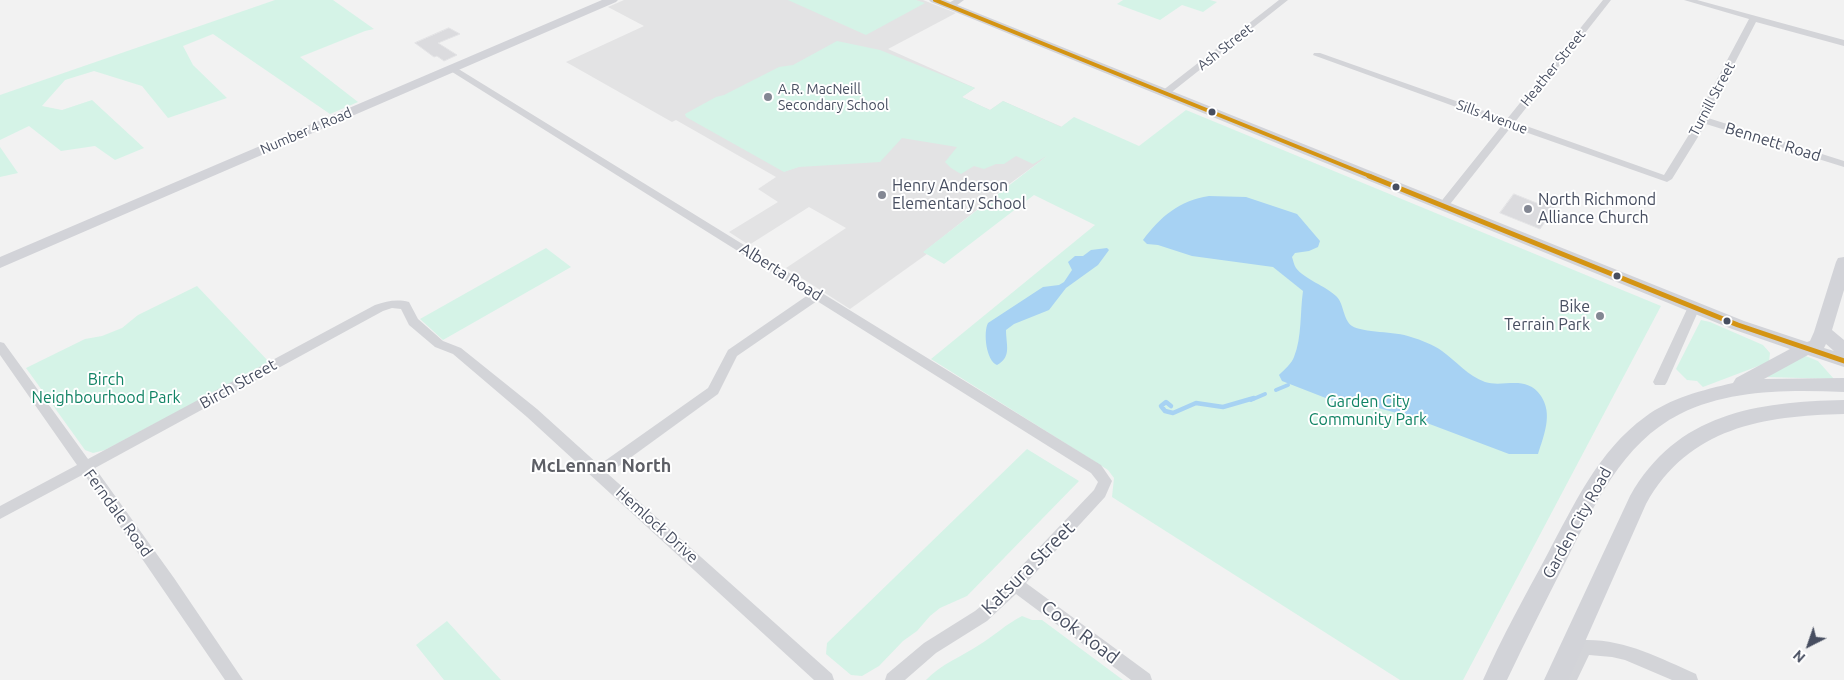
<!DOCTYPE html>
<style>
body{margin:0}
#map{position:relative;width:1844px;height:680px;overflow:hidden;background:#f2f2f2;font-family:Ubuntu,sans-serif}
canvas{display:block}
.north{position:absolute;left:1784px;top:620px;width:50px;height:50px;-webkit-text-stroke:4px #fff;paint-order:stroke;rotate:221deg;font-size:14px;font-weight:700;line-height:20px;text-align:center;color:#474e60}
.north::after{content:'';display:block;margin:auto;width:18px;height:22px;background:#474e60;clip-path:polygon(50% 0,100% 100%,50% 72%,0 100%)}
</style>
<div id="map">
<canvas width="1844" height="680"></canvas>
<div class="north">N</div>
</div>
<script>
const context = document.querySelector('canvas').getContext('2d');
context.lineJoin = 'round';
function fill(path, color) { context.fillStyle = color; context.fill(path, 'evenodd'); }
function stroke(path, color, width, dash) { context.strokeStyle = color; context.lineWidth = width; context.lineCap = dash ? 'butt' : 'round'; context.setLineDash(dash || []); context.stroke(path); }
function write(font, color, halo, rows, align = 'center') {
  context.font = font + ' Ubuntu,sans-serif'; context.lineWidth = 4; context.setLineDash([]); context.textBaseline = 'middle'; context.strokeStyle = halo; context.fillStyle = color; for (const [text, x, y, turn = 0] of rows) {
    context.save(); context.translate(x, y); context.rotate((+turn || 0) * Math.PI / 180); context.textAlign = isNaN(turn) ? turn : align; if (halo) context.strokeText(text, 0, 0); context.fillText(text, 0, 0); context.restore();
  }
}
const education = new Path2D(`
 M 624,0 L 923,0 L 956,13 L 888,49 L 975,88 L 962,97 L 990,110 L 1003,101 L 1078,134 L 1012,182 L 924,252 L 927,254 L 850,309 L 786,268 L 846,228 L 809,207 L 749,245 L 729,232 L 778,202 L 758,189 L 776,177 L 676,120 L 672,122 L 566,62 L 644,26 L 608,7 Z`);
const green = new Path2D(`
 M 275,0 L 333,0 L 374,29 L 365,31 L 300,57 L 358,102 L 330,114 L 213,34 L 183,46 L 193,65 L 227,98 L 168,118 L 142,86 L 94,71 L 65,80 L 42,106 L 62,110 L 92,100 L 144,148 L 115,160 L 95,146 L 61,151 L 29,126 L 0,140 L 0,95 Z
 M 788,0 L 916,0 L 925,3 L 866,35 Z
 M 1123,0 L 1210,0 L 1217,2 L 1203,12 L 1182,5 L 1160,20 L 1117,4 Z
 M 837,41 L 880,50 L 975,88 L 962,97 L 990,110 L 1003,101 L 1061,127 L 1074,117 L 1139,146 L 1186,110 L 1661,306 L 1463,680 L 1400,680 L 1112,497 L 1114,478 L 1108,470 L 931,359 L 1095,225 L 1034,195 L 944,264 L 923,252 L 1047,156 L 1033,164 L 1016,156 L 1004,164 L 996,164 L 984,169 L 974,166 L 961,174 L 951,168 L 945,162 L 957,147 L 902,138 L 880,162 L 799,167 L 784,172 L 686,117 L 685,114 L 716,97 L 724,95 L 779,67 L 793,65 Z
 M 0,147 L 18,173 L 0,177 Z
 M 546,248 L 571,267 L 443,340 L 420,319 Z
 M 197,286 L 270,363 L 105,450 L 93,453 L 85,450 L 26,368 L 85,339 L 102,336 L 122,328 L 138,315 Z
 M 1701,320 L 1710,322 L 1763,345 L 1770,353 L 1769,362 L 1703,387 L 1697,381 L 1687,380 L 1676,369 Z
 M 1803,355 L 1818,361 L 1834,379 L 1767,377 Z
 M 1027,449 L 1079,481 L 967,596 L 940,608 L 930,616 L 917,631 L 903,641 L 879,666 L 862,676 L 851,675 L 826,654 L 827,643 Z
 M 1022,616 L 1032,620 L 1042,620 L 1123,680 L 926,680 C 941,664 961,657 979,645 C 994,636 1006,624 1022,616 Z
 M 447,621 L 501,680 L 444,680 L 416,645 Z`);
const water = new Path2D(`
 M 1209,196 L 1246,197 L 1297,214 L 1320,241 L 1318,247 L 1309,251 L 1295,253 L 1292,257 C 1293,260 1294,265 1296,268 C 1304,279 1326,286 1336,296 C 1344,303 1343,320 1352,326 C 1363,333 1395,331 1411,337 C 1421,340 1434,345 1442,351 C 1456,361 1468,376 1485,382 C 1504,388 1526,374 1541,396 C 1553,414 1544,435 1538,454 L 1509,454 L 1411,417 L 1375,407 L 1336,402 L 1282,381 L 1279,375 C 1284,370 1292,363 1294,357 C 1302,338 1300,311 1303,291 L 1273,267 L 1192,256 L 1158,245 L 1147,244 L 1143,240 C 1161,216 1179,201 1209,196 Z
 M 1107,248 L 1109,250 L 1098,265 L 1066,288 L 1049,310 L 1014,324 L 1006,330 C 1006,345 1012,357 997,365 C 986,361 983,332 988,323 L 1043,287 L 1059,285 L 1064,282 L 1072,270 L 1068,262 L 1075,256 L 1083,256 L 1091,250 Z`);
const streamFar1 = new Path2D(`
 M 1276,390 L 1288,385
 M 1251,400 L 1265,394`);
const stream = new Path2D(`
 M 1171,406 L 1166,402 L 1161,406 L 1165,411 L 1173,413 L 1196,403 L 1223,407 L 1254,398`);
const building = new Path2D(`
 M 449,28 L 460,34 L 438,43 L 457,55 L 444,61 L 437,56 L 434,57 L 415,43 Z
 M 1514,194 L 1539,204 L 1542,200 L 1556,206 L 1540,229 L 1500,213 Z`);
const street = new Path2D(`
 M 954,0 L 964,0 L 953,8 L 947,8 L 947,4 Z
 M 1279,0 L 1288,0 L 1168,95 L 1162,95 L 1162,91 Z
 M 1603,0 L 1611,0 L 1515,122 L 1664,175 L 1698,120 L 1699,113 L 1749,19 L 1684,0 L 1697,0 L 1844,40 L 1844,46 L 1756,22 L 1709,113 L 1708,118 L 1844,161 L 1844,167 L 1706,124 L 1672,179 L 1667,182 L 1511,127 L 1447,208 L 1439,208 L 1438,206 L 1439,204 L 1503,124 L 1313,55 L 1314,53 L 1320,53 L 1507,119 Z
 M 452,65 L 1101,465 L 1112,481 L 1105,497 L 1026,583 L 1150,674 L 1152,680 L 1131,680 L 1016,594 L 987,621 L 936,653 L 905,680 L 885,680 L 887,674 L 924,643 L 975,611 L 991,598 L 1094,490 L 1098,482 L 1091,473 L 817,301 L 737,356 L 718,394 L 608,474 L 832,674 L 834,680 L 814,680 L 527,417 L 453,354 L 435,347 L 409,325 L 401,309 L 392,308 L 383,311 L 95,468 L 174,578 L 243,680 L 225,680 L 84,474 L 0,519 L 0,506 L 77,465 L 0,355 L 0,342 L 4,343 L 88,459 L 375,305 C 387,301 397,299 409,302 L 418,319 L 443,341 L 461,348 L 537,409 L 599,465 L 708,388 L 728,350 L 808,295 L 449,70 L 449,66 Z
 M 1694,303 L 1700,307 L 1667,382 L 1665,385 L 1655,385 L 1653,382 L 1688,307 Z
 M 1584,640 C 1625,639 1660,658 1696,674 L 1698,680 L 1672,680 L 1625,660 L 1612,657 L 1589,655 L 1577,680 L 1561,680 L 1578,643 Z`);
const secondary = new Path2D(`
 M 602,0 L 618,0 L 616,2 L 0,268 L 0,257 Z
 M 929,0 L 945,0 L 1744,321 L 1807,342 L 1810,341 L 1814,332 L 1836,262 L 1838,258 L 1844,257 L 1844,290 L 1832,330 L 1844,340 L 1844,367 L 1808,355 L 1764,379 L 1844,378 L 1844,392 C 1789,390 1730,389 1680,414 C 1622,443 1594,506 1566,561 C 1546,600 1526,640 1507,680 L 1483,680 C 1502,637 1525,596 1547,555 C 1574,505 1598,451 1645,417 C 1670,398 1703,390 1733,383 L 1736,378 L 1790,349 L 1732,329 L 931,2 ZM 1826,344 L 1834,351 L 1824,348 Z
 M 1844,400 L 1844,414 C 1763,416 1689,427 1646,504 L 1568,680 L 1544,680 L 1630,496 C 1677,413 1756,402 1844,400 Z`);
const bus1Far1 = new Path2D(`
 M 935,0 L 1372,177`);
const bus1 = new Path2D(`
 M 1369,176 L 1738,325 L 1844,361`);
const markers = [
 [768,97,5,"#838793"],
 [1212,112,4.5,"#474e60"],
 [1396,187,4.5,"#474e60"],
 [882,195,5,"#838793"],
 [1528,209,5,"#838793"],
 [1617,276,4.5,"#474e60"],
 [1600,316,5,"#838793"],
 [1727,321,4.5,"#474e60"]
];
const farStreetnames = [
 ["Ash Street",1225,47,-38],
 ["Heather Street",1553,68,-51],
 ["Turnill Street",1712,99,-62],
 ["Sills Avenue",1492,117,20],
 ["Number 4 Road",306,131,-23]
];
const farPoinames = [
 ["A.R. MacNeill",778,89],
 ["Secondary School",778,105]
];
const streetNames = [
 ["Bennett Road",1773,142,17],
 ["Alberta Road",781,272,32],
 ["Birch Street",238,384,-29],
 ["Ferndale Road",118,513,54],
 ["Garden City Road",1577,523,-61],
 ["Hemlock Drive",657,525,42]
];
const poiNames = [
 ["Henry Anderson",892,186],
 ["Elementary School",892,204],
 ["North Richmond",1538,200],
 ["Alliance Church",1538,218],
 ["Bike",1590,307,"right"],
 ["Terrain Park",1590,325,"right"]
];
const parkNames = [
 ["Birch",106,380],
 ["Neighbourhood Park",106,398],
 ["Garden City",1368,402],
 ["Community Park",1368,420]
];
const neighbourhoodNames = [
 ["McLennan North",601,466]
];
const nearStreetnames = [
 ["Katsura Street",1028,568,-45],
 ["Cook Road",1080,632,37]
];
fill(education, '#e3e3e4');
fill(green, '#d5f3e7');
fill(water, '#a7d2f3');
stroke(streamFar1, '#a7d2f3', 4);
stroke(stream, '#a7d2f3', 4.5);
fill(building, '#dbdbde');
stroke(building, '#e3e3e5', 1);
fill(street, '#d3d4d8');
fill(secondary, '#d2d3d8');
stroke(bus1Far1, '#d49413', 4);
stroke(bus1, '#d49413', 5);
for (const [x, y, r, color] of markers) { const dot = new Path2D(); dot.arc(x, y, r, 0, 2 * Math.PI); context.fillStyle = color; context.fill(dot); stroke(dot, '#fff', 2); }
write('14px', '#474e60', '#fff', farStreetnames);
write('14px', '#474e60', '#fff', farPoinames, 'left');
write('16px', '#474e60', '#fff', streetNames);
write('16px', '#474e60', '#fff', poiNames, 'left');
write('16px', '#108364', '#fff', parkNames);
write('bold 18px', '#5d5f66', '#fff', neighbourhoodNames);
write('19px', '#474e60', '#fff', nearStreetnames);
</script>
